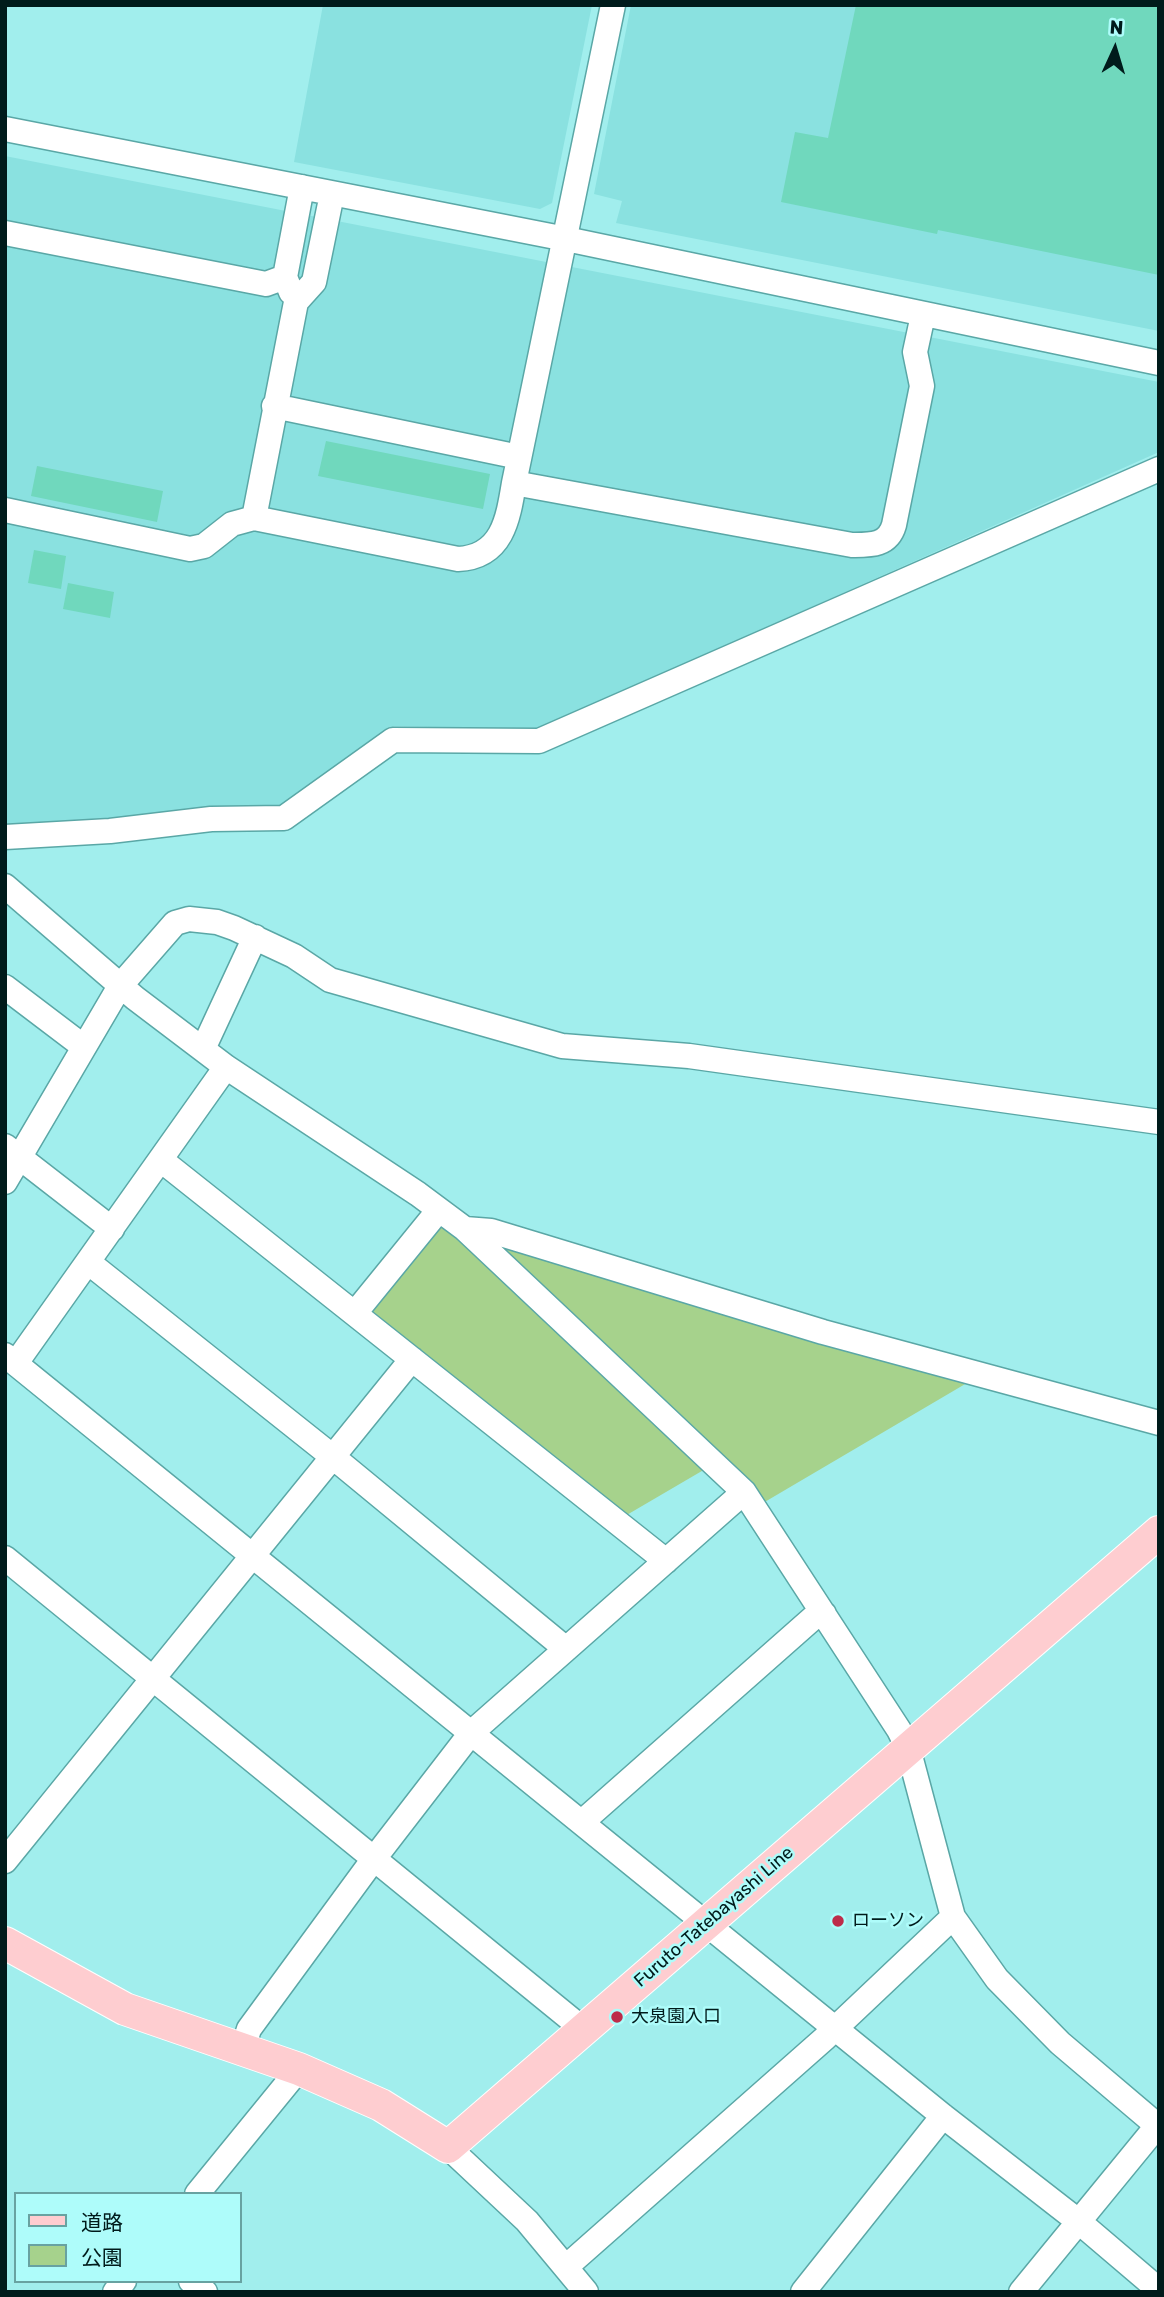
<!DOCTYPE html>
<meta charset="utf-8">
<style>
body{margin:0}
#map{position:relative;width:1164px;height:2297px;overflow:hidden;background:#a1eeed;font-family:Rubik,"Noto Sans JP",sans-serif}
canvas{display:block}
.frame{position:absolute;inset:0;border:7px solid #001b1b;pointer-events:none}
.legend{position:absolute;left:14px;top:2192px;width:228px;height:91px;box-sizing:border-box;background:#aefcfa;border:2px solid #68a2a1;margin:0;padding:9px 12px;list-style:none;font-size:21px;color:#001b1b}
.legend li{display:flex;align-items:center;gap:14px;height:35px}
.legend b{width:35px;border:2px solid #68a2a1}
.north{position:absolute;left:1080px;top:14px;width:70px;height:70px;-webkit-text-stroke:5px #aefcfa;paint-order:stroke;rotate:4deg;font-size:19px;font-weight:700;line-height:28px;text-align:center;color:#001b1b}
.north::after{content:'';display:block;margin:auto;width:24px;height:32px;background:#001b1b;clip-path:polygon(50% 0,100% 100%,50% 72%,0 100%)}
</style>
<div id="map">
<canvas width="1164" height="2297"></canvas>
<div class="frame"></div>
<ul class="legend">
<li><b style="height:9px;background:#fecdd0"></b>道路</li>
<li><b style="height:19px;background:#a6d28c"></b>公園</li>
</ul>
<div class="north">N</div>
</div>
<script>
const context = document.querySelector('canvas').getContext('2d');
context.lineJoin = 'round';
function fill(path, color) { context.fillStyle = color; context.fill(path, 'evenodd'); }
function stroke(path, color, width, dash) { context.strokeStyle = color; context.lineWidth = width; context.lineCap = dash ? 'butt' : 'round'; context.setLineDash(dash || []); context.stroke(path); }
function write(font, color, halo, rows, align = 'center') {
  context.font = font + ' Rubik,"Noto Sans JP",sans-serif'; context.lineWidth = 5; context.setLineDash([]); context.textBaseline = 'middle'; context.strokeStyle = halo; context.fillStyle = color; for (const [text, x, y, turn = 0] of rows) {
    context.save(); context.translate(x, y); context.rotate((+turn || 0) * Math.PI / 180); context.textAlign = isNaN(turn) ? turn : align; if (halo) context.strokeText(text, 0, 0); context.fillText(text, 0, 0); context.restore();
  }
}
const built = new Path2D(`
 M 323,5 L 592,5 L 552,203 L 540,209 L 294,162 Z
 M 631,5 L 1159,5 L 1159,331 L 616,223 L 622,201 L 594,194 Z
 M 5,156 L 1159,382 L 1159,452 L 536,730 L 394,726 L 281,807 L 5,826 Z`);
const green = new Path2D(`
 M 441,1222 L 707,1468 L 625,1516 L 359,1317 Z
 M 483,1236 L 972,1380 L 763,1503 Z`);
const building = new Path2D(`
 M 856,5 L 1159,5 L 1159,275 L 938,230 L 937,234 L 781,202 L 795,132 L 828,138 Z
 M 326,441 L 490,474 L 483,509 L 318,476 Z
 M 37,466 L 163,491 L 157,522 L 31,496 Z
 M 34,550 L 66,556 L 61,589 L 28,583 Z
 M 68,583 L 114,592 L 110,618 L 63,609 Z`);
const minor = new Path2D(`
 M 613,5 L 514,483 L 852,545 C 870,545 888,546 894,525 L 922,386 L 915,352 L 923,315
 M 5,129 L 566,239 L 1159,363
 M 5,233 L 266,284 L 285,277
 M 291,292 L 285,277 L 302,187
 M 274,406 L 519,457
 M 5,510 L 190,549 L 204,546 L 232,524 L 254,518 L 296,302 L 314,282 L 332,194
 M 254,518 L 458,559 C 502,557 508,520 514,483
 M 5,837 L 110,831 L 211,819 L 284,818 L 393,740 L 539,741 L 1159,469
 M 5,886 L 135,998 L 226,1067 L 418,1194 L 465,1229 L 744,1492 L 899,1730 L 908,1748 L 953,1917 L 997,1979 L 1060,2043 L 1159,2127
 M 5,987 L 84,1047
 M 203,1049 L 255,937
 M 5,1146 L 112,1229
 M 161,1160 L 666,1561
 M 5,1182 L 120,986 L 175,923 L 189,919 L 217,922 L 234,928 L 294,956 L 330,980 L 562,1046 L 689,1056 L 1159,1122
 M 465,1229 L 491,1231 L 823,1332 L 1159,1423
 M 88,1262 L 333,1457 L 566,1649
 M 355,1313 L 438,1211
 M 5,1355 L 943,2116 L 1078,2221 L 1159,2290
 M 16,1363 L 226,1067
 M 5,1558 L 584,2030
 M 582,1822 L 813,1618 L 824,1614
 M 5,1861 L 412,1359
 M 242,2051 L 249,2029 L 373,1860 L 471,1733 L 744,1492
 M 448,2147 L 527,2221 L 586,2292
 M 197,2194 L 299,2069
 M 567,2266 L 824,2039 L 953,1917
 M 191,2281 L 205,2292
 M 115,2292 L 124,2281
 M 803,2292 L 943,2116
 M 1021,2292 L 1157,2126`);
const major = new Path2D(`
 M 5,1943 L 125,2009 L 299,2069 L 381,2105 L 448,2147 L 1159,1532`);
const markers = [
 [838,1921,7,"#bd2c4a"],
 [617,2017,7,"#bd2c4a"]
];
const streetNames = [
 ["Furuto-Tatebayashi Line",714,1917,-41]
];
const poiNames = [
 ["ローソン",852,1921],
 ["大泉園入口",631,2017]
];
fill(built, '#8ae1e0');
fill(green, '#a6d28c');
fill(building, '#70d8bd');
stroke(minor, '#5aa7a6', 27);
stroke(major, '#fff', 34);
stroke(minor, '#fff', 24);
stroke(major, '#fecdd0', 32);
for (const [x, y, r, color] of markers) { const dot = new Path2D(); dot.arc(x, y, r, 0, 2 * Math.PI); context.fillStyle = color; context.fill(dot); stroke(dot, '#aefcfa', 2.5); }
write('18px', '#001b1b', '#aefcfa', streetNames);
write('18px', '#001b1b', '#aefcfa', poiNames, 'left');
</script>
